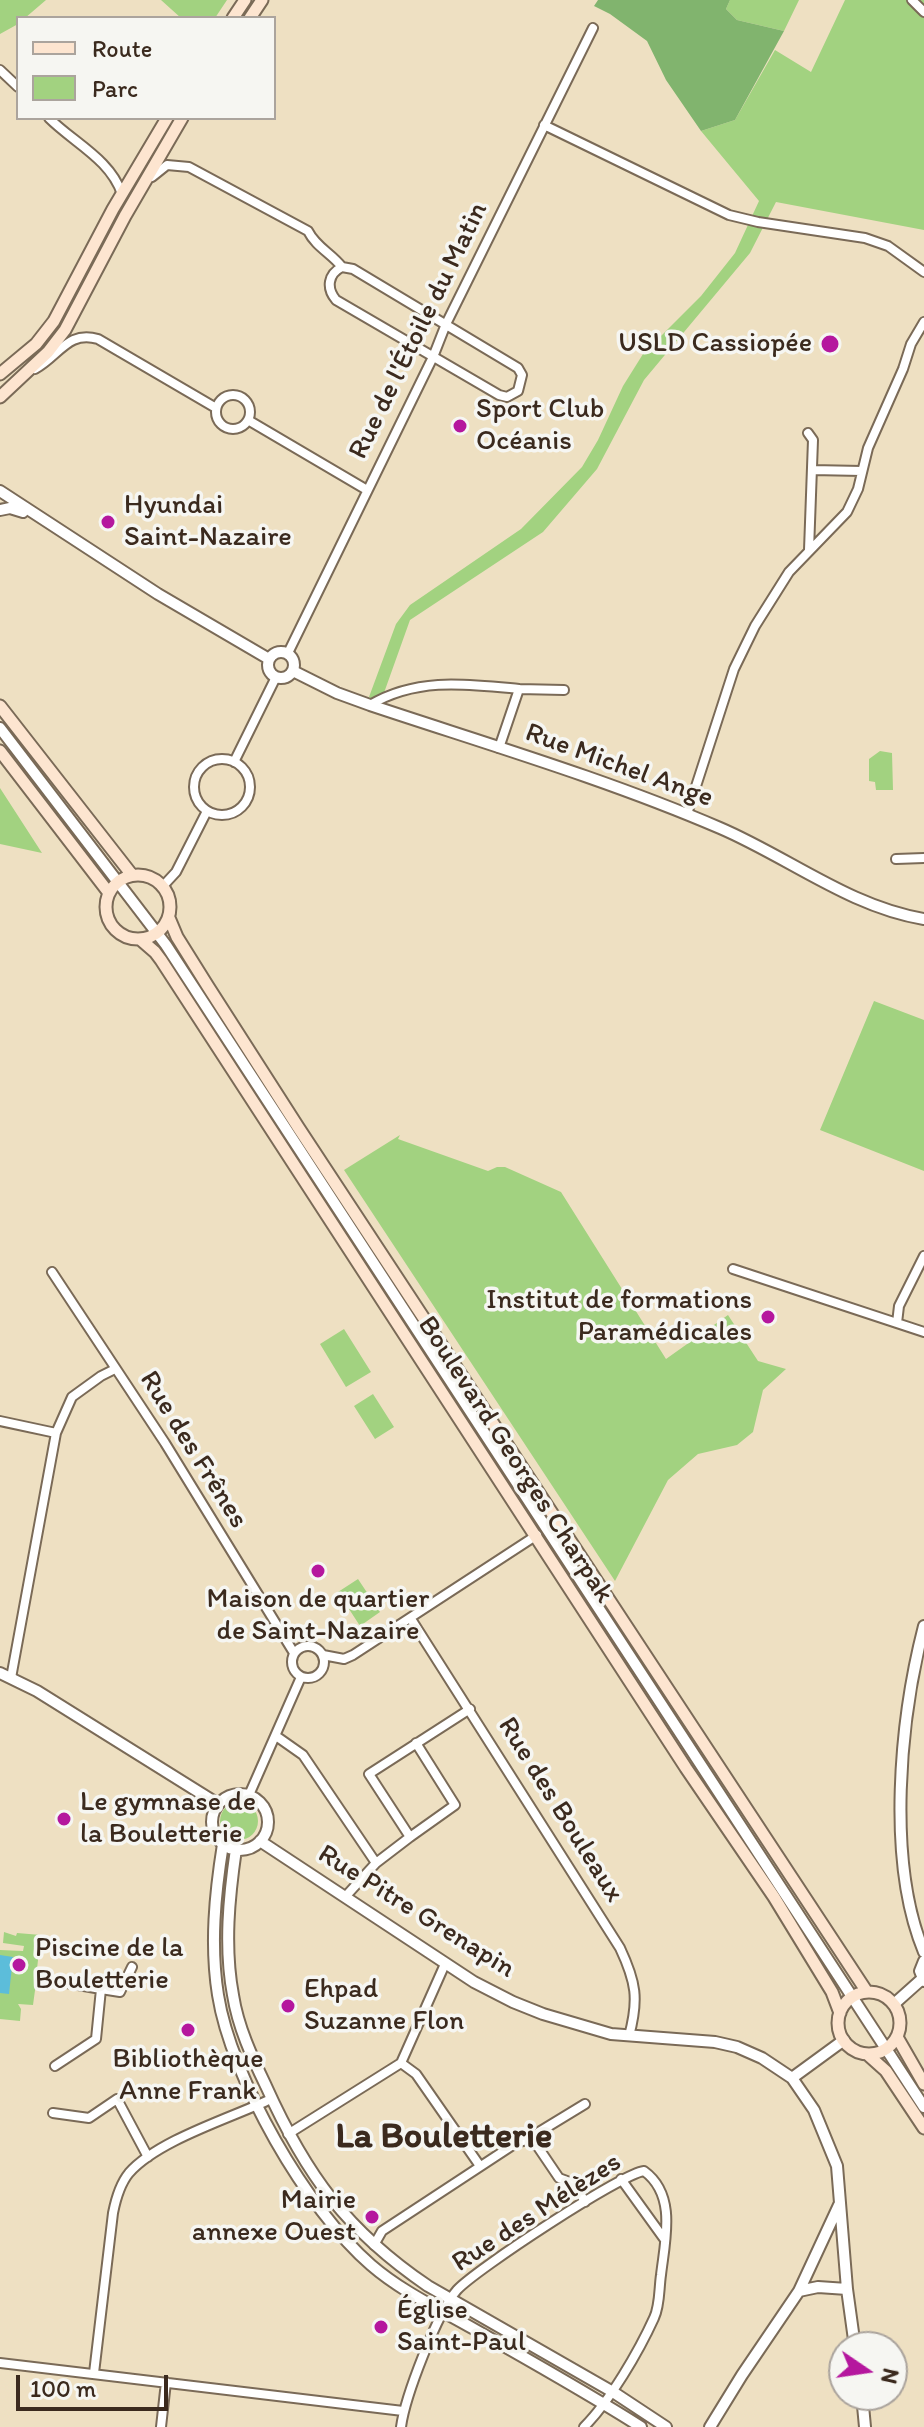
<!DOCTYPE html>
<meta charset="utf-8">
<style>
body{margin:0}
#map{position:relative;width:924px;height:2427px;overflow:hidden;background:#eee0c2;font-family:Itim,sans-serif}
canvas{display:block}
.legend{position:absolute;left:16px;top:16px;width:260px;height:104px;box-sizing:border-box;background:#f6f6f2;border:2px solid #aba49d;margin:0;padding:10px 14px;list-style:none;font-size:24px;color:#3b2a1e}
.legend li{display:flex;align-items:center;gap:16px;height:40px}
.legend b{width:40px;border:2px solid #aba49d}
.north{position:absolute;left:828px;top:2331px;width:80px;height:80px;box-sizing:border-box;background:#f6f6f2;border:2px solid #aba49d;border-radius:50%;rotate:103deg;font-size:22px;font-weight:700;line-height:32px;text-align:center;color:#3b2a1e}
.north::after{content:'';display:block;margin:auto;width:28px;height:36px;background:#b5179e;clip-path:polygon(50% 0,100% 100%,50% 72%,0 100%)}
.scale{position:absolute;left:16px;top:2375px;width:152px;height:36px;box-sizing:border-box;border:4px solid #3b2a1e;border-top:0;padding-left:10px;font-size:24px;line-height:28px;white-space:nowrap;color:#3b2a1e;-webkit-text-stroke:6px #f6f6f2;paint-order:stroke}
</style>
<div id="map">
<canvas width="924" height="2427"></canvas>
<ul class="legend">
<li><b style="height:10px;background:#fde5d0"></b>Route</li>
<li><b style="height:22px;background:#a2d280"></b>Parc</li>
</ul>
<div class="north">N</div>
<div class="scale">100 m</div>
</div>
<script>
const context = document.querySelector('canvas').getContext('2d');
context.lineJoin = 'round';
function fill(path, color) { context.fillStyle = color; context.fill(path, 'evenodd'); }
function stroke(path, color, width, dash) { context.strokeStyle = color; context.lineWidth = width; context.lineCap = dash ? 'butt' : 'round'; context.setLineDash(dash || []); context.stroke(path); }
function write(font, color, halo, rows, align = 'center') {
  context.font = font + ' Itim,sans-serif'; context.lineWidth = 7; context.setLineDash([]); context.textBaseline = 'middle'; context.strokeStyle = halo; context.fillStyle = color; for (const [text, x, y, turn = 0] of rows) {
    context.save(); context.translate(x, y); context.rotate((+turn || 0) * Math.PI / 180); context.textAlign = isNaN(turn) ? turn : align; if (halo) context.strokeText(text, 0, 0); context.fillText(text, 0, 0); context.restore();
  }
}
const green = new Path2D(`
 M 0,0 L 46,0 L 25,18 L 18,18 L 18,24 L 0,34 Z
 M 161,0 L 227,0 L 215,18 L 181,18 Z
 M 730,0 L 799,0 L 784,31 L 737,20 L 726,9 Z
 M 845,0 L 924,0 L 924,230 L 776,202 L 750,253 L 644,380 L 597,469 L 543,532 L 410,620 L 380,704 L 369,697 L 396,624 L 410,605 L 521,529 L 582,467 L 598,440 L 623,386 L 643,354 L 701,296 L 735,253 L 759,201 L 701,131 L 735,120 L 775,50 L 811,72 Z
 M 880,751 L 892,753 L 893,790 L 876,790 L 875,782 L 869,781 L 869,759 Z
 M 0,788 L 42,853 L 0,844 Z
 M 874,1001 L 924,1020 L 924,1171 L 820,1130 Z
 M 400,1135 L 398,1139 L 488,1171 L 497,1167 L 505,1167 L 561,1192 L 666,1359 L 728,1315 L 758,1361 L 786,1369 L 763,1390 L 753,1432 L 737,1445 L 698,1454 L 668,1480 L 615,1581 L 344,1170 Z
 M 344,1329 L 371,1372 L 346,1387 L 320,1344 Z
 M 373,1394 L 394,1427 L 375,1439 L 354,1406 Z
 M 358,1579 L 380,1612 L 360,1626 L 338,1592 Z
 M220 1821a19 19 0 1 1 38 0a19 19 0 1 1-38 0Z
 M 4,1932 L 16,1936 L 17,1933 L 41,1935 L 36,1977 L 39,1977 L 38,1983 L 36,1983 L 33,2005 L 18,2004 L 21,2009 L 20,2021 L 0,2019 L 0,1950 L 23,1951 L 24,1946 L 3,1943 Z`);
const forest = new Path2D(`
 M 598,0 L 730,0 L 726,9 L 737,20 L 784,31 L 735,120 L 701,131 L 666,80 L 647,41 L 610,14 L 594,6 Z`);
const water = new Path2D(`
 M 0,1955 L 13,1957 L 9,1994 L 0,1993 Z`);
const minor = new Path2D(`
 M 912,0 L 924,12
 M 0,70 L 18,87
 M 49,118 C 74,143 110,159 122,194
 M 544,125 L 729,215 L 758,222 L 865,238 L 888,246 L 924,272
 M 152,177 L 167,165 L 189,167 L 308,231 C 316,247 331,253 342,267
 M 342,267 L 353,269 L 518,368 L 522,375 L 518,391 L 507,397 L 499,395 L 336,300 C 326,288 328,274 342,267 Z
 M 35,369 C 59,356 68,330 98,339 L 216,408
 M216 412a17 17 0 1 1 34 0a17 17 0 1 1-34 0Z
 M 248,420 L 367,490
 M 808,433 L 813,440 L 809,550
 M 812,470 L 862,471
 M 288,653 L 433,357 L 446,324 L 593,28
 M 370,705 C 417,677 467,684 519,689
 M 499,748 L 519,689 L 564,690
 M194 787a28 28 0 1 1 56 0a28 28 0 1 1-56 0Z
 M 234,762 L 276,677
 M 687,814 L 734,669 L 755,626 L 789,572 L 847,512 L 858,489 L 868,448 L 903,369 L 911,344 L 924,322
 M 896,859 L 924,858
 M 163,886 L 176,872 L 207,811
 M 733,1269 L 924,1332
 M 52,1272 L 165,1443 L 294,1653
 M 897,1323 L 899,1306 L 924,1256
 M 0,1421 L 56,1433
 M 411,1619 L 620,1948 C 636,1982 639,1999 629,2036
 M292 1662a16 16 0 1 1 32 0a16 16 0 1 1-32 0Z
 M 323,1655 L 344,1659 L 353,1655 L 537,1535
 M 11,1678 L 56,1433 L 72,1397 L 101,1376 L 115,1369
 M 276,1736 L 303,1755 L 376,1863 L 345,1897
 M 249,1795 L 301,1677
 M 410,1837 L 455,1805 L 416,1743
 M 376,1863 L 410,1837 L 369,1774 L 470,1709
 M 67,1983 L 101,1989
 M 401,2063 L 416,2074 L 480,2166
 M 55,2066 L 96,2039 L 101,1989 L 120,1992 L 132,1967
 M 53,2113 L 89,2118 L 117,2099 L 148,2157
 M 288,2134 L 401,2063 L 445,1964
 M 533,2144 L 539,2132 L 585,2104
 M 621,2179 L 665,2240
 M 374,2245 L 382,2231 L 516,2143 L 527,2140 L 538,2147 L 559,2178 L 575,2184 L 585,2202
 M 0,2363 L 403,2411
 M 94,2373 L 113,2213 C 116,2198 120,2184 129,2173 C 158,2140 231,2118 271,2099
 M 161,2427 L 166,2382
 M 401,2427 C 405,2397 437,2313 457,2290 C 475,2270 621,2174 644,2171 C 677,2195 665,2240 661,2275 C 659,2288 660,2306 654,2318 C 639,2351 610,2401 584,2427`);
const tertiary = new Path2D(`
 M 0,491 L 158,594 L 269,659
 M 0,510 L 10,508 L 23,512
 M268 665a13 13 0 1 1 26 0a13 13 0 1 1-26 0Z
 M 293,671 L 337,693 L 370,705 C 487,744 606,779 720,828 C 788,857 850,907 924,919
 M 0,728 L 166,945 L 924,2107
 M 924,1626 C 900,1719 886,1861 924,1952
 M 0,1673 L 37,1691 L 218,1804
 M212 1822a28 28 0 1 1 56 0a28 28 0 1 1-56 0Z
 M 260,1841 L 474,1982 L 513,2002 L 543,2014 L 611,2034 L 715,2042 L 737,2047 L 762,2058 L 792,2078 L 814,2110 L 837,2166 L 847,2289 L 855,2347
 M 223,1844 C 215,1894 210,1945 218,1995 C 231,2078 307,2210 371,2265 C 401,2291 439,2309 474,2329 C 530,2361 586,2392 641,2427
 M 236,1849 C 229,1897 224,1947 233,1995 C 238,2027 252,2057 266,2086 C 306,2175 347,2231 428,2286 L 613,2392 L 666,2427
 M 924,1961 L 920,1971 L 924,1981
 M 894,2004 L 922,1979
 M 792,2078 L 844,2040
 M 799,2291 L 818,2287 L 847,2289
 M 862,2395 L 865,2427
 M 710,2427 L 742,2375 L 799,2291 L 839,2205`);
const secondary = new Path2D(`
 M 233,18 L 245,0
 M 250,18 L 262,0
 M 0,374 L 36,344 L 54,321 L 113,209 L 167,118
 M 0,397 L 48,352 L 65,330 L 125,216 L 182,118
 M 0,706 L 132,875
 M 0,751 L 109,893
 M106 907a32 32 0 1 1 64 0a32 32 0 1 1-64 0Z
 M 169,918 L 177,937 L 207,985 L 298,1127 L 867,1992
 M 140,939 L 155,952 L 161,960 L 686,1768 L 774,1897 L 832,1992 L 840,2013
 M838 2023a31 31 0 1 1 62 0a31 31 0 1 1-62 0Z
 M 897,2037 L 924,2084
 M 867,2054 L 886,2071 L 924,2128`);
const markers = [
 [830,344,10,"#b5179e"],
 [460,426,8,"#b5179e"],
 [108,522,8,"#b5179e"],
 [768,1317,8,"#b5179e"],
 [318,1571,8,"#b5179e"],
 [64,1819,8,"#b5179e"],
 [19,1965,8,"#b5179e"],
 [288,2006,8,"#b5179e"],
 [188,2030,8,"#b5179e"],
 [372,2217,8,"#b5179e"],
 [381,2327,8,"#b5179e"]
];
const streetNames = [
 ["Rue de l'Étoile du Matin",419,331,-64],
 ["Rue Michel Ange",619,766,20],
 ["Rue des Frênes",193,1450,58],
 ["Boulevard Georges Charpak",515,1460,57],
 ["Rue des Bouleaux",560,1810,58],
 ["Rue Pitre Grenapin",416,1912,32],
 ["Rue des Mélèzes",537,2213,-33]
];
const poiNames = [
 ["USLD Cassiopée",812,344,"right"],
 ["Sport Club",476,410],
 ["Océanis",476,442],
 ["Hyundai",124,506],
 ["Saint-Nazaire",124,538],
 ["Institut de formations",752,1301,"right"],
 ["Paramédicales",752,1333,"right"],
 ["Maison de quartier",318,1600,"center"],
 ["de Saint-Nazaire",318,1632,"center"],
 ["Le gymnase de",80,1803],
 ["la Bouletterie",80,1835],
 ["Piscine de la",35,1949],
 ["Bouletterie",35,1981],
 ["Ehpad",304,1990],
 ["Suzanne Flon",304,2022],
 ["Bibliothèque",188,2060,"center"],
 ["Anne Frank",188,2092,"center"],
 ["Mairie",356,2201,"right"],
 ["annexe Ouest",356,2233,"right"],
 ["Église",397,2311],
 ["Saint-Paul",397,2343]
];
const districtNames = [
 ["La Bouletterie",444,2138]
];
fill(green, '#a2d280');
fill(forest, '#81b46e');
fill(water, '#5cbdda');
stroke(minor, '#7a6a57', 12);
stroke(tertiary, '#7a6a57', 14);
stroke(secondary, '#7a6a57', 15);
stroke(minor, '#fff', 8);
stroke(tertiary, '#fff', 10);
stroke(secondary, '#fde5d0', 11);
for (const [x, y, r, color] of markers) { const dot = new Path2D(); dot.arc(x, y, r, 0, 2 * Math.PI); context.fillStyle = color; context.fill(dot); stroke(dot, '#f6f6f2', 3); }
write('28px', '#3b2a1e', '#f6f6f2', streetNames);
write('28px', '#3b2a1e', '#f6f6f2', poiNames, 'left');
write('bold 36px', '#3b2a1e', '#f6f6f2', districtNames);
</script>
